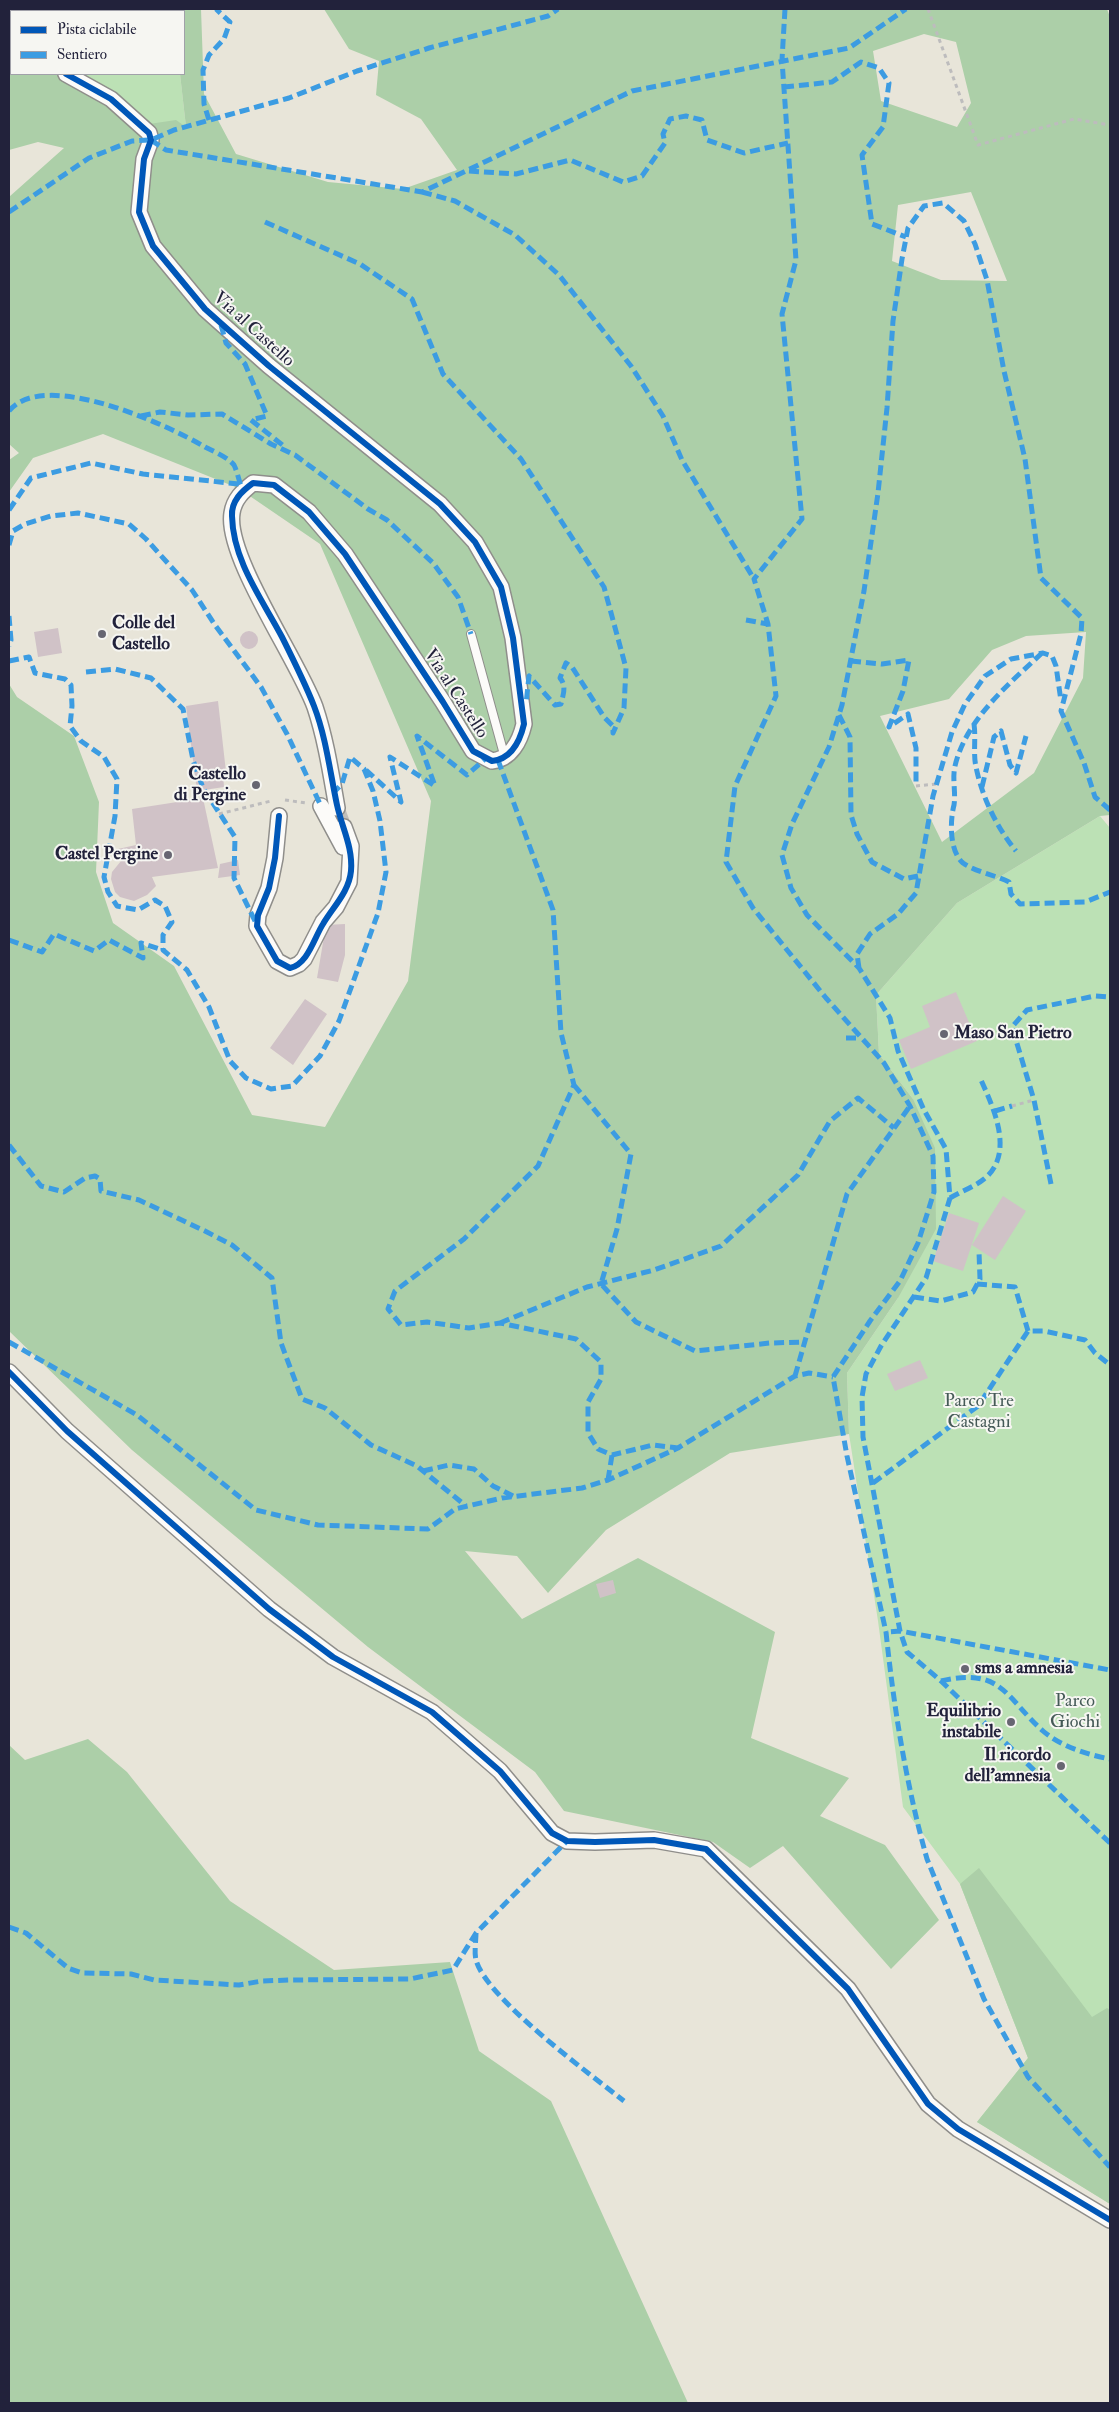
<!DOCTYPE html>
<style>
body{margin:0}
#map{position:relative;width:1119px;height:2412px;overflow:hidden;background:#e8e5d9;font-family:"IM FELL Double Pica",serif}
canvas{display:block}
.frame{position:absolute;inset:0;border:10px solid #22223b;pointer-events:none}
.legend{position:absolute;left:10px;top:10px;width:175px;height:65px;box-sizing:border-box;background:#f6f6f2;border:1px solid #a1a1a9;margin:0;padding:6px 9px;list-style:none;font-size:15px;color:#22223b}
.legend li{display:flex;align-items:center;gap:10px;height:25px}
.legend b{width:25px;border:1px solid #a1a1a9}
</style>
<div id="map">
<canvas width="1119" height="2412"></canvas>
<div class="frame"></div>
<ul class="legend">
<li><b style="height:6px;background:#0057b8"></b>Pista ciclabile</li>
<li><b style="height:6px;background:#3c9ce2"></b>Sentiero</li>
</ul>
</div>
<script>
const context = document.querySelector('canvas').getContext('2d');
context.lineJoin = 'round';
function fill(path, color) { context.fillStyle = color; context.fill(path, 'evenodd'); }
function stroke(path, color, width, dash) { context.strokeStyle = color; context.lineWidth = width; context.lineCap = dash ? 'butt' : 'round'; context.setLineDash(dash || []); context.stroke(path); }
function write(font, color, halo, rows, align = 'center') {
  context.font = font + ' "IM FELL Double Pica",serif'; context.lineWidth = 4; context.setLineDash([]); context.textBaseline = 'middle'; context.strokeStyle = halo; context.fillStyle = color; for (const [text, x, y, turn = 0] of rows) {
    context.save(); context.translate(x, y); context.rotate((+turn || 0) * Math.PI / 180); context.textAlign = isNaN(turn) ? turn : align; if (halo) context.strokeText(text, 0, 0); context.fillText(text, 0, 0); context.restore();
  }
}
const green = new Path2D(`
 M 9,9 L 172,9 L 172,11 L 11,11 L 11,38 L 9,37 Z
 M 72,74 L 180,74 L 186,127 L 149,124 Z
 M 1100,816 L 1110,828 L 1110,2204 L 977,2122 L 1028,2058 L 960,1884 L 903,1807 L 878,1621 L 849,1434 L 847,1373 L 898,1298 L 913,1099 L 879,1054 L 876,995 L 957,903 Z`);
const forest = new Path2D(`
 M 172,9 L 201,9 L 204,94 L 236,154 L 328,182 L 403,189 L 457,170 L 421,119 L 376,95 L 379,61 L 349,49 L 324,9 L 1107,9 L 1110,17 L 1110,815 L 1100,816 L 957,903 L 876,995 L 879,1054 L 913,1099 L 935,1148 L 936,1229 L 898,1298 L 847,1373 L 849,1434 L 730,1453 L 606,1530 L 548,1593 L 517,1556 L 465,1551 L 522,1619 L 638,1558 L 775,1632 L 751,1738 L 849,1778 L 820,1816 L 885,1845 L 939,1920 L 891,1969 L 783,1846 L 750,1868 L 713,1842 L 564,1811 L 535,1772 L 368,1647 L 132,1450 L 9,1331 L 9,684 L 17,697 L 74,736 L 99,802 L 96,872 L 113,923 L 174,966 L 252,1115 L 325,1127 L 408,981 L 431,801 L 320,544 L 238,488 L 103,434 L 33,458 L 9,492 L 9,460 L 19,453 L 9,444 L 9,197 L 64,148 L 38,142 L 9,150 L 9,37 L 11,38 L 11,74 L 72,74 L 149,124 L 176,120 L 186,127 L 180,74 L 184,74 L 184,11 L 172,11 ZM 924,34 L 956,42 L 971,103 L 957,127 L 881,101 L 873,51 ZM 971,192 L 1007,281 L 941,280 L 892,261 L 898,205 ZM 1086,632 L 1083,678 L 1034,773 L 942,842 L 880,716 L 949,699 L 992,650 L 1026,636 Z
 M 88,1739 L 127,1772 L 230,1901 L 334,1970 L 450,1962 L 479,2051 L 551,2101 L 688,2403 L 9,2403 L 9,1745 L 25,1760 Z
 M 979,1868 L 1092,2017 L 1107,2008 L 1110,2010 L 1110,2204 L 977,2122 L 1028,2058 L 960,1884 Z`);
const building = new Path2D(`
 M 58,628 L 62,653 L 38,657 L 34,632 Z
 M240 640a9 9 0 1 1 18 0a9 9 0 1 1-18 0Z
 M 218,701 L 226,772 L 223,773 L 224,787 L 197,791 L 186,706 Z
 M 203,798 L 218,868 L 152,877 L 156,886 L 147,895 L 134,901 L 120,897 L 115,892 L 111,879 L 112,872 L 121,861 L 118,849 L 136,845 L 132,809 Z
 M 343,806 L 349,822 L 335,830 L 328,811 Z
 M 238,860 L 240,875 L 218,878 L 220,864 Z
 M 345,924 L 345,955 L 338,982 L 317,978 L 326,925 Z
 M 956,992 L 977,1041 L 911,1069 L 899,1040 L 930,1027 L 922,1006 Z
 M 305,999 L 327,1014 L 293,1065 L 270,1048 Z
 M 1003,1196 L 1026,1211 L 995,1260 L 972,1245 Z
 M 949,1213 L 979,1223 L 963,1271 L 933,1261 Z
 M 920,1360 L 928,1378 L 895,1391 L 887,1374 Z
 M 613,1580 L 616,1593 L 600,1598 L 596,1584 Z`);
const minorTunnel = new Path2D(`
 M 337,808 L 344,827`);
const path = new Path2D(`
 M 928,9 L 978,145 L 1074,119 L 1110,125
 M 916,786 L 936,784
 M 285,800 L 306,803
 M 219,814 L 271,801
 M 1012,1106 L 1034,1100`);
const service = new Path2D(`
 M 471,634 L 505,758`);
const minor = new Path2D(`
 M 9,42 L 11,43
 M 66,74 L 111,99 L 149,133 L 151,140 L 144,159 L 139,212 L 153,246 L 205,309 L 269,366 L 440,504 L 475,542 L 501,587 L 513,638 L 524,724 C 520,741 511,759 492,761 L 473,751 L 443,702 L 345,554 L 309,512 L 274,485 L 253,483 C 243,491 234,499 232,513 C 225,556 298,660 315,707 C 326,740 331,774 337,808
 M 321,806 L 343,847
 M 279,816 L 275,858 L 269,888 L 258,915 L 257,926 L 277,961 L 290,968 L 299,964 L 304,959 L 323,922 L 336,907 L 349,882 L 351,846 L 344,827
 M 9,1372 L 67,1431 L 269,1609 L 333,1657 L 432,1712 L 500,1771 L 552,1833 L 567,1841 L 595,1842 L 654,1840 L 706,1849 L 848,1989 L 928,2104 L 958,2129 L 1110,2220`);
const quiet = new Path2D(`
 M 785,9 L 782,60 L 796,260 L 782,314 L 802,519 L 754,579 L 768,624 L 776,696 L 735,786 L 726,862 L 753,908 L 826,998 L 884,1063 L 910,1106 L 933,1156 L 934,1192 L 918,1243 L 900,1281 L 870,1321 L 833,1377 L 847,1456 L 886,1632
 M 784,87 L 832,82 L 861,62 L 879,68 L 889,83 L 883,127 L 862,155 L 872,224 L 906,237
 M 209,120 L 204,104 L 203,70 L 209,55 L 224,39 L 230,22 L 216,9
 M 151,140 L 166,150 L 422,192 L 632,91 L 849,48 L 906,9
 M 469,171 L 516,174 L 570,160 L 623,182 L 642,176 L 665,143 L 663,134 L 670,119 L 686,116 L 702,120 L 707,140 L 744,153 L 788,143
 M 422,192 L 455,201 L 515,235 L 559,275 L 631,366 L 663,416 L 682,460 L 754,579
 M 9,212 L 89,158 L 132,141 L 151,140 L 174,130 L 289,98 L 357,71 L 429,48 L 548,16 L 558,9
 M 265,222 L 360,264 L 412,299 L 443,374 L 521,459 L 604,587 L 626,668 L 624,708 L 613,733 L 613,726 L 604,717 L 572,667 L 566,663 L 560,678 C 567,686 563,695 561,704 L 555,705 L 529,676 L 526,704
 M 221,325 L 226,343 L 245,364 L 267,416 L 251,420 L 285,447
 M 9,411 C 44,368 168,425 205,447 C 213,451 229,458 234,465 C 238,473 239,483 243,490
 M 141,416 L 160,412 L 188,415 L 222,414 L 271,444 L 295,455 L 368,509 L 387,520 L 433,563 L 458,597 L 471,634
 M 9,510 L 31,478 L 91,463 L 143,474 L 239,484
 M 9,545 L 13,531 L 25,524 L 51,516 L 78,513 L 129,524 L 146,539 L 192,590 L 215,625 L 261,687 L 287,734 L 321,806
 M 9,616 L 11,640 L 9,646
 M 746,620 L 768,624
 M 1042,653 C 1009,684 966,719 955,766 C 952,779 956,792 954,805 C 950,820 949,851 963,863 C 976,872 995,875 1009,882 L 1011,894 L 1020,904 L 1085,902 L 1110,892
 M 9,661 L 29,657 L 35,673 L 65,679 L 71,685 L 72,706 L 70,726 L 81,741 L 104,757 L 117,779 L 115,816 L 104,877 L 108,892 L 117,906 L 138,910 L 155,900 L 165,906 L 172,922 L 163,935 L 163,950 L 187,970 L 209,1007 L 230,1061 L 246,1078 L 271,1089 L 292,1086 L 320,1056 L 339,1021 L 378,913 L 386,872 L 380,821 L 373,791 L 364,769 L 350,757 L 342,784 L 334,792
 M 851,661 L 882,664 L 909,660 L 903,691 L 889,727 L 908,714 L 916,748 L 916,786
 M 86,672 L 115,669 L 151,678 L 183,709 L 193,760 L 203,788 L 235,837 L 234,878 L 256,923
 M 839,715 L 850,737 L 851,815 L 857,834 L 872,862 L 904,879 L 918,876
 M 974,724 C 976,738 973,754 976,767 C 982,797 997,828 1016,851
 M 498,760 L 553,910 L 561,1033 L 574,1085 L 538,1166 L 464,1239 L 395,1291 L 388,1309 L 401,1325 L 427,1322 L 469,1328 L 500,1323 L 576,1339 L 601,1362 L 601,1379 L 588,1402 L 588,1433 L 598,1449 L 612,1455 L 653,1445 L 678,1448
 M 366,770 L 401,802 L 390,757 L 435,786 L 417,736 L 467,775 L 485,759
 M 982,787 L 994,737 L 1001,731 L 1010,765 L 1016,773 L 1026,736
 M 1110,810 L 1095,797 L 1084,763 L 1061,711 L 1081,634 L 1082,618 L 1041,578 L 1025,459 L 1004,371 L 987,280 L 975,244 L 964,221 L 943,203 L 924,206 L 908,228 L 902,259 L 893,321 L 887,408 L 878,493 L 864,591 L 842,705 L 829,747 L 792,824 L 782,855 L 791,888 L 807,915 L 859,968 L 890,1018 L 898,1051 L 924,1110 L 946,1149 L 950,1198 L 926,1278 L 881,1346 L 866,1374 L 862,1397 L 863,1437 L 900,1631 L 1110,1670
 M 9,940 L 42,952 L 54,934 L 94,951 L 109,940 L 143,958 L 141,943 L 163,950
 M 859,968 L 857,954 L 870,934 L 898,914 L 916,893 L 933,796 L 952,732 L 965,704 L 985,676 L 1011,659 L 1043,653 L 1052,656 L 1056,666 L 1061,701
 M 846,1038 L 861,1038
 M 574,1085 L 631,1154 L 617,1229 L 601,1284 L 636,1322 L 695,1351 L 770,1343 L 804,1342
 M 995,1111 L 1012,1106
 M 9,1145 L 41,1186 L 64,1192 L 85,1178 L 95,1176 L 100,1179 L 101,1191 L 139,1200 L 205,1231 L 232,1245 L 272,1278 L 281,1343 L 302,1399 L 325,1408 L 371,1445 L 417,1466 L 466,1506
 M 1051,1184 L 1034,1100 L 1012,1027 L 1027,1010 L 1095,996 L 1110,997
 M 950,1198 C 960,1192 974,1187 984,1179 C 1015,1154 994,1109 981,1080
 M 977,1284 L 1015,1287 L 1028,1331
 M 914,1297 L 941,1301 L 973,1292 L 980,1279 L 979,1252
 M 500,1323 L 587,1287 L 654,1270 L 721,1246 L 798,1175 L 830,1121 L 858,1098 L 894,1128
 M 9,1342 L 137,1415 L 256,1510 L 318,1525 L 428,1529 L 455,1509 L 502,1498 L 582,1488 L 608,1480 L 678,1448 L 795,1376 L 809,1373 L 833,1377
 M 795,1376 L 847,1194 L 910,1106
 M 423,1471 L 449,1465 L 474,1469 L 493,1486 L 513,1496
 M 608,1480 L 612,1455
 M 873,1483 L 978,1406 L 1028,1331 L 1044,1331 L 1085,1340 L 1095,1353 L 1110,1365
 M 941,1681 C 1002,1667 1005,1697 1043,1731 C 1060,1746 1088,1755 1110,1759
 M 1110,1843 L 941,1681 L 907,1652 L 900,1631 L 886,1632 C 894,1709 906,1784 927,1859 L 984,1999 L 1028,2077 L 1110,2167
 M 9,1927 L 26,1933 L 68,1968 L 82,1973 L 131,1974 L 154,1980 L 239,1985 L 262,1981 L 291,1980 L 410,1979 L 453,1970 L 476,1933 L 567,1841
 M 476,1933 C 476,1941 474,1952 476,1960 C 486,1998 590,2074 624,2101`);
const cycleway = new Path2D(`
 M 66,74 L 111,99 L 149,133 L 151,140 L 144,159 L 139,212 L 153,246 L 205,309 L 269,366 L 440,504 L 475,542 L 501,587 L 513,638 L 524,724 C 520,741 511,759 492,761 L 473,751 L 443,702 L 345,554 L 309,512 L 274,485 L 253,483 C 242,491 231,501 232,516 C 233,561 262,599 282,637 C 293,659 305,683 314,706 C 326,737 330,772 337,805 C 342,828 353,847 351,871 C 349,892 333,907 323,924 C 314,938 308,964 290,968 L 277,961 L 257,926 L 258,915 L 269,888 L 275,858 L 279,816
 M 9,1372 L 67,1431 L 269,1609 L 333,1657 L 432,1712 L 500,1771 L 552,1833 L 567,1841 L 595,1842 L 654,1840 L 706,1849 L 848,1989 L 928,2104 L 958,2129 L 1110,2220`);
const markers = [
 [102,634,5,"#676672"],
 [256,785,5,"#676672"],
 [168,855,5,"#676672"],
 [944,1034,5,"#676672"],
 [965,1669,5,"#676672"],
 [1011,1722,5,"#676672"],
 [1061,1766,5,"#676672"]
];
const streetNames = [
 ["Via al Castello",253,330,42],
 ["Via al Castello",455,694,57]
];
const poiNames = [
 ["Colle del",112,624,"left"],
 ["Castello",112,645,"left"],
 ["Castello",246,775],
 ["di Pergine",246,796],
 ["Castel Pergine",158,855],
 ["Maso San Pietro",954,1034,"left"],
 ["sms a amnesia",975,1669,"left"],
 ["Equilibrio",1001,1712],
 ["instabile",1001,1733],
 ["Il ricordo",1051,1756],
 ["dell'amnesia",1051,1777]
];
const parkNames = [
 ["Parco Tre",979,1402],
 ["Castagni",979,1423],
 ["Parco",1075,1702],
 ["Giochi",1075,1723]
];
fill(green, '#bce1b5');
fill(forest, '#accfa8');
fill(building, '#d0c2c7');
stroke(minorTunnel, '#c0beb9', 15, [15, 8]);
stroke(service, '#8f8e8b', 10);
stroke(minor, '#8f8e8b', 18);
stroke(path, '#bdbcbd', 3, [4, 4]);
stroke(service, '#fcfbf9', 8);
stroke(minor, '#fcfbf9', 15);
stroke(quiet, '#3c9ce2', 5, [10, 5]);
stroke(cycleway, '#0057b8', 6);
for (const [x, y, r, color] of markers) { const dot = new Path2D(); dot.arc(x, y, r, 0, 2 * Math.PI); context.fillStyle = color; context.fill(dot); stroke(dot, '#f6f6f2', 2); }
write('18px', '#22223b', '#f6f6f2', streetNames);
write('bold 18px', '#22223b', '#f6f6f2', poiNames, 'right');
write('18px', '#455a57', '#f6f6f2', parkNames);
</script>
